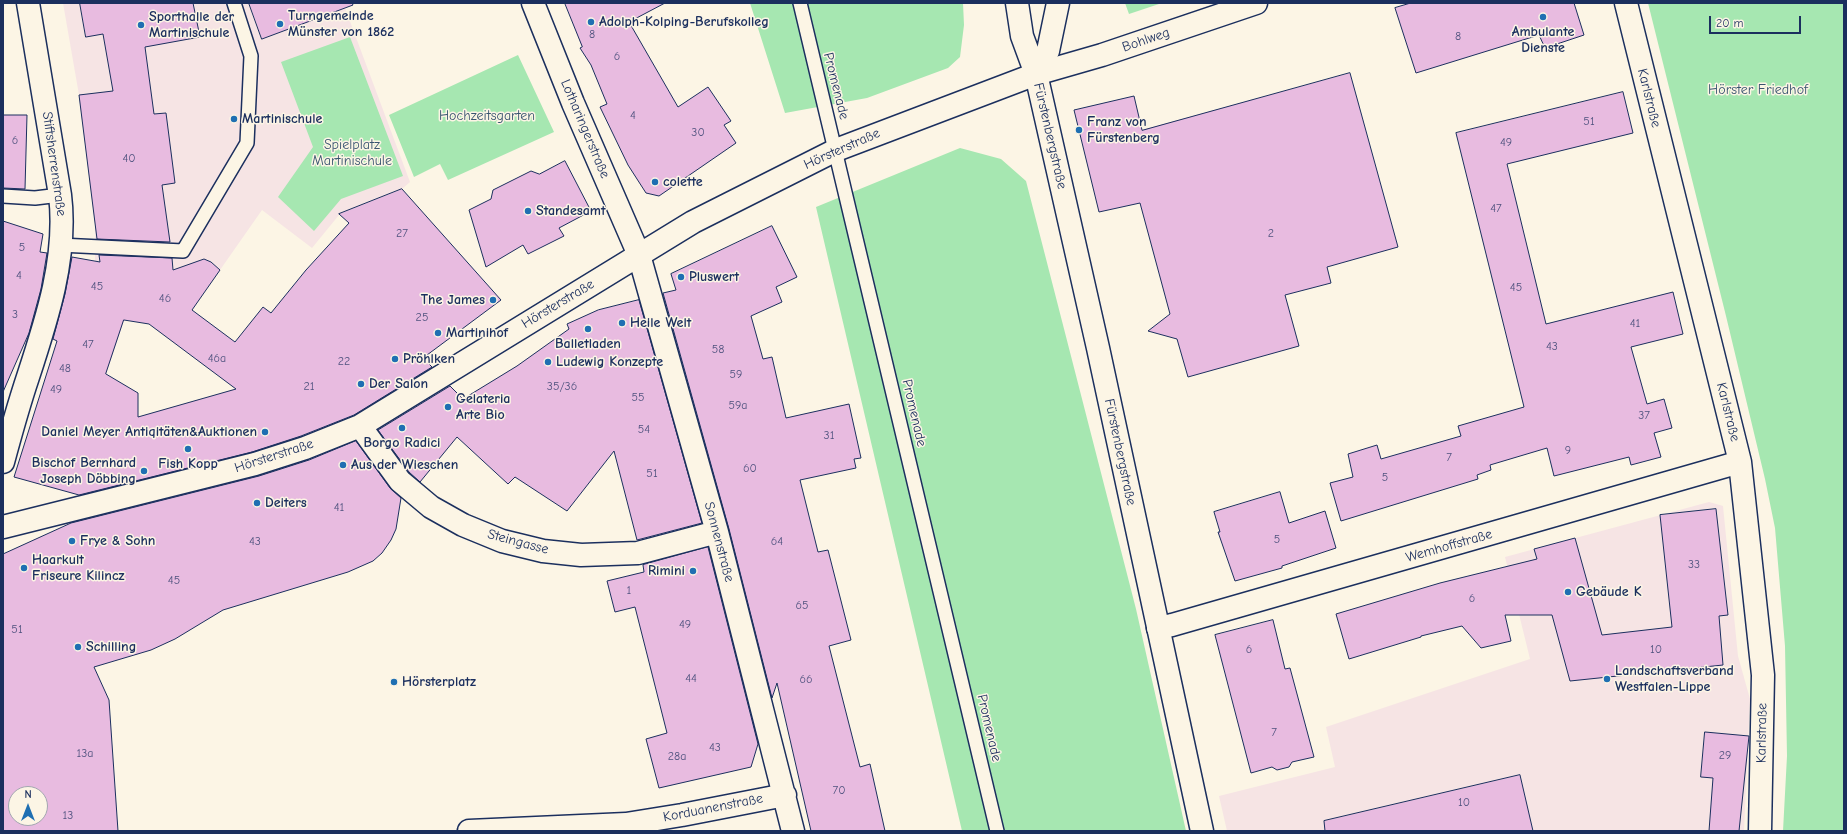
<!DOCTYPE html>
<meta charset="utf-8">
<style>
body{margin:0}
#map{position:relative;width:1847px;height:834px;overflow:hidden;background:#fcf5e5;font-family:"Comic Neue",sans-serif}
canvas{display:block}
.frame{position:absolute;inset:0;border:4px solid #1b2f5e;pointer-events:none}
.north{position:absolute;left:8px;top:786px;width:40px;height:40px;box-sizing:border-box;background:#fcf5e5;border:1px solid #a2a6af;border-radius:50%;rotate:0deg;font-size:11px;font-weight:700;line-height:16px;text-align:center;color:#1b2f5e}
.north::after{content:'';display:block;margin:auto;width:14px;height:18px;background:#1f6fb2;clip-path:polygon(50% 0,100% 100%,50% 72%,0 100%)}
.scale{position:absolute;left:1709px;top:16px;width:92px;height:18px;box-sizing:border-box;border:2px solid #1b2f5e;border-top:0;padding-left:5px;font-size:12px;line-height:14px;white-space:nowrap;color:#1b2f5e;-webkit-text-stroke:3px #fcf5e5;paint-order:stroke}
</style>
<div id="map">
<canvas width="1847" height="834"></canvas>
<div class="frame"></div>
<div class="north">N</div>
<div class="scale">20 m</div>
</div>
<script>
const context = document.querySelector('canvas').getContext('2d');
context.lineJoin = 'round';
function fill(path, color) { context.fillStyle = color; context.fill(path, 'evenodd'); }
function stroke(path, color, width, dash) { context.strokeStyle = color; context.lineWidth = width; context.lineCap = dash ? 'butt' : 'round'; context.setLineDash(dash || []); context.stroke(path); }
function write(font, color, halo, rows, align = 'center') {
  context.font = font + ' "Comic Neue",sans-serif'; context.lineWidth = 3; context.setLineDash([]); context.textBaseline = 'middle'; context.strokeStyle = halo; context.fillStyle = color; for (const [text, x, y, turn = 0] of rows) {
    context.save(); context.translate(x, y); context.rotate((+turn || 0) * Math.PI / 180); context.textAlign = isNaN(turn) ? turn : align; if (halo) context.strokeText(text, 0, 0); context.fillText(text, 0, 0); context.restore();
  }
}
const built = new Path2D(`
 M 63,3 L 249,3 L 263,39 L 345,8 L 410,182 L 402,189 L 339,215 L 312,248 L 262,210 L 220,270 L 211,262 L 191,271 L 134,267 L 95,261 L 95,223 L 79,95 Z
 M 1709,502 L 1723,506 L 1738,656 L 1750,699 L 1744,831 L 1227,831 L 1219,796 L 1335,767 L 1326,727 L 1530,659 L 1505,557 Z`);
const green = new Path2D(`
 M 750,3 L 963,3 L 964,25 L 960,57 L 948,68 L 867,98 L 785,113 Z
 M 1125,3 L 1162,3 L 1129,14 Z
 M 1648,3 L 1844,3 L 1844,831 L 1783,831 L 1787,756 L 1785,646 L 1775,528 L 1765,479 L 1726,316 Z
 M 350,37 L 403,176 L 341,199 L 314,231 L 278,197 L 313,147 L 281,62 Z
 M 518,55 L 554,132 L 448,180 L 440,164 L 414,177 L 389,115 Z
 M 960,148 L 1001,159 L 1026,181 L 1136,609 L 1186,831 L 962,831 L 816,207 Z`);
const building = new Path2D(`
 M 80,3 L 193,3 L 200,37 L 145,47 L 154,114 L 166,113 L 175,183 L 162,185 L 170,242 L 97,239 L 79,95 L 113,91 L 103,34 L 86,37 Z
 M 249,3 L 352,3 L 353,5 L 262,39 Z
 M 565,3 L 665,3 L 629,22 L 678,107 L 708,87 L 731,121 L 724,125 L 736,143 L 659,196 L 646,193 L 628,165 L 600,107 L 607,104 L 591,65 L 580,48 L 582,47 Z
 M 1411,3 L 1574,3 L 1584,35 L 1545,48 L 1539,35 L 1416,73 L 1395,8 Z
 M 1350,73 L 1398,247 L 1327,267 L 1331,283 L 1285,295 L 1299,346 L 1188,377 L 1177,339 L 1148,331 L 1170,314 L 1140,203 L 1099,212 L 1074,110 L 1134,96 L 1142,130 Z
 M 1623,92 L 1633,133 L 1507,164 L 1546,324 L 1673,292 L 1683,334 L 1631,347 L 1647,404 L 1664,399 L 1672,428 L 1654,433 L 1661,457 L 1631,465 L 1629,457 L 1554,476 L 1547,448 L 1490,465 L 1491,470 L 1477,475 L 1478,479 L 1341,521 L 1330,483 L 1353,477 L 1348,454 L 1377,445 L 1381,459 L 1461,436 L 1458,426 L 1524,407 L 1456,133 Z
 M 3,115 L 27,115 L 25,189 L 3,188 Z
 M 565,161 L 591,211 L 559,228 L 564,236 L 528,254 L 523,245 L 486,267 L 469,210 L 491,199 L 493,190 L 531,171 L 539,174 Z
 M 402,189 L 501,300 L 423,358 L 432,367 L 354,415 L 301,436 L 252,452 L 79,495 L 14,477 L 57,341 L 53,339 L 65,294 L 72,257 L 100,262 L 99,255 L 172,258 L 173,270 L 204,259 L 211,262 L 220,270 L 192,310 L 235,342 L 263,307 L 271,313 L 306,270 L 349,223 L 339,214 ZM 124,320 L 149,324 L 236,389 L 138,417 L 138,393 L 106,374 Z
 M 3,221 L 43,234 L 40,252 L 47,253 L 41,289 L 29,333 L 3,392 Z
 M 772,226 L 797,277 L 776,287 L 782,302 L 751,316 L 763,359 L 772,357 L 786,418 L 849,404 L 861,458 L 854,459 L 856,468 L 800,480 L 818,552 L 828,550 L 851,640 L 829,646 L 860,767 L 870,764 L 885,831 L 811,831 L 777,683 L 772,698 L 729,529 L 663,293 L 676,290 L 671,274 Z
 M 639,300 L 702,523 L 637,540 L 614,451 L 567,511 L 515,477 L 508,484 L 457,437 L 420,482 L 409,472 L 378,430 L 450,386 L 463,399 L 517,366 L 569,329 L 567,324 L 598,310 Z
 M 356,441 L 390,488 L 401,498 L 396,529 L 391,540 L 382,553 L 373,561 L 348,572 L 223,610 L 175,639 L 151,650 L 94,667 L 109,700 L 118,831 L 3,831 L 3,554 L 71,523 L 259,476 L 309,460 ZM 16,794 L 40,794 L 40,818 L 16,818 Z
 M 1280,492 L 1289,523 L 1325,511 L 1336,548 L 1282,566 L 1282,568 L 1235,581 L 1218,532 L 1220,532 L 1214,512 Z
 M 1716,509 L 1728,615 L 1719,616 L 1723,665 L 1570,681 L 1552,615 L 1505,615 L 1511,641 L 1481,648 L 1462,626 L 1421,636 L 1421,637 L 1349,659 L 1336,614 L 1440,583 L 1537,559 L 1534,549 L 1575,538 L 1602,635 L 1672,627 L 1660,515 Z
 M 708,547 L 758,744 L 751,767 L 659,788 L 646,739 L 667,733 L 635,607 L 615,612 L 607,581 L 644,572 L 643,565 Z
 M 1273,620 L 1285,669 L 1290,668 L 1314,757 L 1292,762 L 1289,767 L 1277,770 L 1272,767 L 1251,773 L 1215,635 Z
 M 1705,732 L 1749,736 L 1739,831 L 1709,831 L 1713,778 L 1701,777 Z
 M 1520,775 L 1533,831 L 1325,831 L 1324,821 Z`);
const service = new Path2D(`
 M 800,3 L 997,831
 M 3,196 L 35,198 L 60,195
 M 60,245 L 183,251 L 247,143 L 251,56 L 234,3`);
const minor = new Path2D(`
 M 533,3 L 573,103 L 639,255 L 717,532 L 793,831
 M 1626,3 L 1740,462 L 1763,675 L 1760,831
 M 360,426 L 400,481 L 431,507 L 463,525 L 502,541 L 543,551 L 581,555 L 638,553 L 717,532
 M 3,462 C 10,436 17,411 25,386 C 45,325 68,259 60,195 L 28,3
 M 3,527 L 255,464 L 305,448 L 360,426 L 693,222 L 836,150 L 1036,74 L 1102,55 L 1256,3
 M 1158,628 L 1172,625 L 1740,462
 M 469,831 L 626,824
 M 626,831 L 626,824 L 682,815 L 785,795`);
const tertiary = new Path2D(`
 M 1017,3 L 1022,36 L 1036,74 L 1098,348 L 1202,831
 M 1036,74 L 1048,51 L 1058,3`);
const markers = [
 [1543,17,4,"#1f6fb2"],
 [591,22,4,"#1f6fb2"],
 [280,24,4,"#1f6fb2"],
 [141,25,4,"#1f6fb2"],
 [234,119,4,"#1f6fb2"],
 [1079,130,4,"#1f6fb2"],
 [655,182,4,"#1f6fb2"],
 [528,211,4,"#1f6fb2"],
 [681,277,4,"#1f6fb2"],
 [493,300,4,"#1f6fb2"],
 [622,323,4,"#1f6fb2"],
 [588,329,4,"#1f6fb2"],
 [438,333,4,"#1f6fb2"],
 [395,359,4,"#1f6fb2"],
 [548,362,4,"#1f6fb2"],
 [361,384,4,"#1f6fb2"],
 [448,407,4,"#1f6fb2"],
 [402,428,4,"#1f6fb2"],
 [265,432,4,"#1f6fb2"],
 [188,449,4,"#1f6fb2"],
 [343,465,4,"#1f6fb2"],
 [144,471,4,"#1f6fb2"],
 [257,503,4,"#1f6fb2"],
 [72,541,4,"#1f6fb2"],
 [24,568,4,"#1f6fb2"],
 [693,571,4,"#1f6fb2"],
 [1568,592,4,"#1f6fb2"],
 [78,647,4,"#1f6fb2"],
 [1607,679,4,"#1f6fb2"],
 [394,682,4,"#1f6fb2"]
];
const numberNames = [
 ["8",592,35],
 ["8",1458,37],
 ["6",617,57],
 ["4",633,116],
 ["51",1589,122],
 ["30",698,133],
 ["6",15,141],
 ["49",1506,143],
 ["40",129,159],
 ["47",1496,209],
 ["27",402,234],
 ["2",1271,234],
 ["5",22,248],
 ["4",19,276],
 ["45",97,287],
 ["45",1516,288],
 ["46",165,299],
 ["3",15,315],
 ["25",422,318],
 ["41",1635,324],
 ["47",88,345],
 ["43",1552,347],
 ["58",718,350],
 ["46a",217,359],
 ["22",344,362],
 ["48",65,369],
 ["59",736,375],
 ["21",309,387],
 ["35/36",562,387],
 ["49",56,390],
 ["55",638,398],
 ["59a",738,406],
 ["37",1644,416],
 ["54",644,430],
 ["31",829,436],
 ["9",1568,451],
 ["7",1449,458],
 ["60",750,469],
 ["51",652,474],
 ["5",1385,478],
 ["41",339,508],
 ["5",1277,540],
 ["43",255,542],
 ["64",777,542],
 ["33",1694,565],
 ["45",174,581],
 ["1",629,591],
 ["6",1472,599],
 ["65",802,606],
 ["49",685,625],
 ["51",17,630],
 ["6",1249,650],
 ["10",1656,650],
 ["44",691,679],
 ["66",806,680],
 ["7",1274,733],
 ["43",715,748],
 ["13a",85,754],
 ["29",1725,756],
 ["28a",677,757],
 ["70",839,791],
 ["10",1464,803],
 ["13",68,816]
];
const poiNames = [
 ["Turngemeinde",288,16],
 ["Münster von 1862",288,32],
 ["Sporthalle der",149,17],
 ["Martinischule",149,33],
 ["Adolph-Kolping-Berufskolleg",599,22],
 ["Ambulante",1543,32,"center"],
 ["Dienste",1543,48,"center"],
 ["Martinischule",242,119],
 ["Franz von",1087,122],
 ["Fürstenberg",1087,138],
 ["colette",663,182],
 ["Standesamt",536,211],
 ["Pluswert",689,277],
 ["The James",485,300,"right"],
 ["Heile Welt",630,323],
 ["Martinihof",446,333],
 ["Balletladen",588,344,"center"],
 ["Pröhlken",403,359],
 ["Ludewig Konzepte",556,362],
 ["Der Salon",369,384],
 ["Gelateria",456,399],
 ["Arte Bio",456,415],
 ["Daniel Meyer Antiqitäten&Auktionen",257,432,"right"],
 ["Borgo Radici",402,443,"center"],
 ["Bischof Bernhard",136,463,"right"],
 ["Joseph Döbbing",136,479,"right"],
 ["Fish Kopp",188,464,"center"],
 ["Aus der Wieschen",351,465],
 ["Deiters",265,503],
 ["Frye & Sohn",80,541],
 ["Haarkult",32,560],
 ["Friseure Kilincz",32,576],
 ["Rimini",685,571,"right"],
 ["Gebäude K",1576,592],
 ["Schilling",86,647],
 ["Landschaftsverband",1615,671],
 ["Westfalen-Lippe",1615,687],
 ["Hörsterplatz",402,682]
];
const streetNames = [
 ["Bohlweg",1146,40,-19],
 ["Promenade",836,86,76],
 ["Karlstraße",1649,98,76],
 ["Lotharingerstraße",585,129,67],
 ["Fürstenbergstraße",1050,136,77],
 ["Hörsterstraße",842,149,-24],
 ["Stiftsherrenstraße",54,164,82],
 ["Hörsterstraße",558,304,-31],
 ["Karlstraße",1728,412,76],
 ["Promenade",914,413,77],
 ["Fürstenbergstraße",1120,452,78],
 ["Hörsterstraße",274,456,-18],
 ["Steingasse",518,542,15],
 ["Sonnenstraße",719,542,75],
 ["Wemhoffstraße",1449,546,-16],
 ["Promenade",989,728,77],
 ["Karlstraße",1762,733,-89],
 ["Korduanenstraße",713,808,-11]
];
const parkNames = [
 ["Hörster Friedhof",1758,90],
 ["Hochzeitsgarten",487,116],
 ["Spielplatz",352,145],
 ["Martinischule",352,161]
];
fill(built, '#f6e4e4');
fill(green, '#a6e7b1');
fill(building, '#e8bbe0');
stroke(building, '#1b2f5e', 1);
stroke(service, '#1b2f5e', 16);
stroke(minor, '#1b2f5e', 25);
stroke(tertiary, '#1b2f5e', 25);
stroke(service, '#fcf5e5', 13);
stroke(minor, '#fcf5e5', 22);
stroke(tertiary, '#fcf5e5', 22);
for (const [x, y, r, color] of markers) { const dot = new Path2D(); dot.arc(x, y, r, 0, 2 * Math.PI); context.fillStyle = color; context.fill(dot); stroke(dot, '#fcf5e5', 1.5); }
write('12px', '#4e527e', null, numberNames);
write('bold 14px', '#1b2f5e', '#fcf5e5', poiNames, 'left');
write('14px', '#1b2f5e', '#fcf5e5', streetNames);
write('14px', '#37546f', '#fcf5e5', parkNames);
</script>
